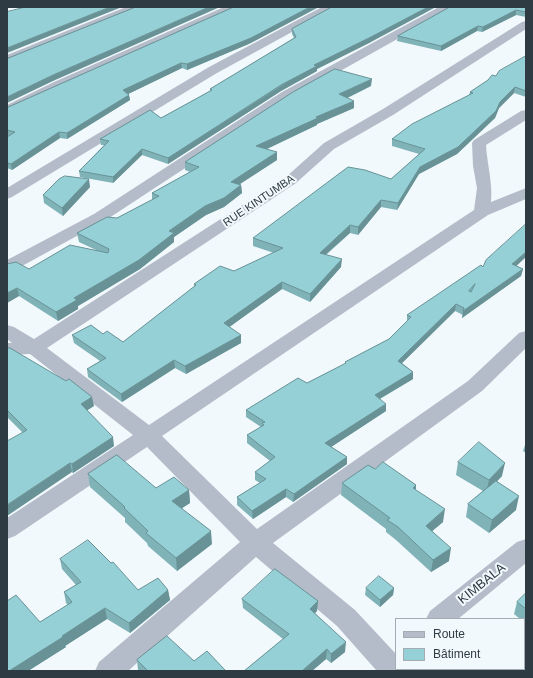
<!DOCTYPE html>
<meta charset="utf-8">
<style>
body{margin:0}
#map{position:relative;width:533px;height:678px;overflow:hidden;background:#f2f9fd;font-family:Arial,sans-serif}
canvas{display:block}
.frame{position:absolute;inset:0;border:8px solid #2e3b43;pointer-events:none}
.legend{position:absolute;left:395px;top:618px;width:130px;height:52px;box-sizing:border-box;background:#f2f9fd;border:1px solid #a4adb3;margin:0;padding:5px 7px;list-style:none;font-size:12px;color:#2e3b43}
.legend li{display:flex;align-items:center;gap:8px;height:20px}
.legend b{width:20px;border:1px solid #a4adb3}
</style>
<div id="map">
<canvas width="533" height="678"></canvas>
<div class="frame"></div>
<ul class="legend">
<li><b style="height:5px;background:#b5bcc9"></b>Route</li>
<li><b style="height:11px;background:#95d0d6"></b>Bâtiment</li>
</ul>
</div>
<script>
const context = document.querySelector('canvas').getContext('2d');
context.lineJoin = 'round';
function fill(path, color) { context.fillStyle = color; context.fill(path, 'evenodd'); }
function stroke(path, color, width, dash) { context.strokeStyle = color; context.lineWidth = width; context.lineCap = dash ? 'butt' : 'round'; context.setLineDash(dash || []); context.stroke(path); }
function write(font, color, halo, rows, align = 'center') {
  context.font = font + ' Arial,sans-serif'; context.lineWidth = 4; context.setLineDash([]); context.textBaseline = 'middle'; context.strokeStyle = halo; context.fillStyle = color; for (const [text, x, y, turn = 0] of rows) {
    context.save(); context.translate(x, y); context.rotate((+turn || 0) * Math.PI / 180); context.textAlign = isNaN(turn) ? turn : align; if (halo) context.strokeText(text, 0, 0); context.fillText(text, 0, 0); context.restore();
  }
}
const minor = new Path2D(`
 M 126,7 L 140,7 L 139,9 L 7,63 L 7,55 Z
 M 224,7 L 238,7 L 237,9 L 7,114 L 7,105 L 54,82 Z
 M 322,7 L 335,7 L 334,9 L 217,73 L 12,197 L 7,199 L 7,188 L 209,67 Z
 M 439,7 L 452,7 L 451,9 L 292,98 L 106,220 L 13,271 L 7,272 L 7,260 L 94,214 L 282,92 Z
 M 526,21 L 526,29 L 393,115 L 334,149 L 296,183 L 47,348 L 149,425 L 474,210 L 477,188 L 473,166 L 472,143 L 474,140 L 521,111 L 526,110 L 526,120 L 486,145 C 487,164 493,183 491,202 L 526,188 L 526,199 L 488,215 L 162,436 L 257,529 L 468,381 L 519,333 L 526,331 L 526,348 L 482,391 L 273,543 L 355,610 L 396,654 L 396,670 L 376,670 L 337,626 L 256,557 L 128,671 L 95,671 L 99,662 L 240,542 L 147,447 L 15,536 L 7,539 L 7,518 L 133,435 L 30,354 L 7,355 L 7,343 L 12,343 L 7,339 L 7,325 L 14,327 L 34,339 L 286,177 L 324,143 L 383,109 L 522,22 Z
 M 526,539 L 526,563 L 458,619 L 426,619 L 430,611 L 517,542 Z`);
const wall = new Path2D(`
 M 526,7 L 526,17 L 516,15 L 482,32 L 477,31 L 441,51 L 397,41 L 398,36 Z
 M 292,29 L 371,42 L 317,69 L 317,71 L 281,91 L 168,164 L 142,155 L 113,183 L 80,177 L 79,171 L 104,145 L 101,145 L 100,139 L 161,118 L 210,91 L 210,89 L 294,38 L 292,34 Z
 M 251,43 L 187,70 L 182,68 L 128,94 L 129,95 L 130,100 L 67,139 L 60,138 L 12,170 L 7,168 L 7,137 L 9,136 L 7,135 L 7,108 Z
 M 526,56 L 526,97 L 514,93 L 499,108 L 495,118 L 457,154 L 419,174 L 397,210 L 381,207 L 358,235 L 350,233 L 326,255 L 341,267 L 310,302 L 282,289 L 229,327 L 241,335 L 241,343 L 186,374 L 175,368 L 122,402 L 88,377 L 87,369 L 100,361 L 74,343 L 72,335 L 103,334 L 123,342 L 194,287 L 194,284 L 234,271 L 274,253 L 253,246 L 253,238 L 391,179 L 419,154 L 392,146 L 392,139 L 469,95 L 470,92 L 496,76 Z
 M 371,86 L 347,98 L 354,108 L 317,124 L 317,125 L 267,149 L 277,160 L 239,184 L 241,185 L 242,193 L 224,207 L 206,215 L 174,237 L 174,242 L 140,269 L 78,306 L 78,309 L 58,321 L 19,296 L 7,303 L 29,269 L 96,250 L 79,242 L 77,233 L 117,218 L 152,200 L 152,193 L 190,172 L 185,170 L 185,162 Z
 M 90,187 L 63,216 L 44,203 L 43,195 Z
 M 517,266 L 523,269 L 521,276 L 462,318 L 463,315 L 455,311 L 402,363 L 413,372 L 413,379 L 380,399 L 386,411 L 331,447 L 347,457 L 347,464 L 293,502 L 286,497 L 253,519 L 237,505 L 237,497 L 260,483 L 255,480 L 255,472 L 270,461 L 247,443 L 247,435 L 261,427 L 246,417 L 246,410 L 307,383 L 345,364 L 345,362 L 389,339 L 407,321 L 407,315 L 483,267 Z
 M 7,348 L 94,406 L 87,410 L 114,446 L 73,473 L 23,433 L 7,417 Z
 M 526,444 L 526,453 L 523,451 L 525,445 Z
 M 458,462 L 502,476 L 497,481 L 516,510 L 489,533 L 466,517 L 468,504 L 483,491 L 456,475 Z
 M 375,469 L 416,485 L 416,490 L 443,522 L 432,531 L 449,561 L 431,572 L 396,540 L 386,532 L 386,529 L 341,495 L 342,483 Z
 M 88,474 L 156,488 L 189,490 L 190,503 L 182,508 L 212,544 L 177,571 L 148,546 L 147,543 L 125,522 L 125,518 L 90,487 Z
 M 60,559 L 138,590 L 168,590 L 170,600 L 130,633 L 107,619 L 65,646 L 66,647 L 28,671 L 7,671 L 40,622 L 68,605 L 66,603 L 64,592 L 76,585 L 62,569 Z
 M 366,588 L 394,588 L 393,595 L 380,607 L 365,595 Z
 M 526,593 L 526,624 L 524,622 L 524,619 L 520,619 L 514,614 L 517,602 Z
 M 242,599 L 318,601 L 317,611 L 315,613 L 345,652 L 331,663 L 326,659 L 312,671 L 244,671 L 283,639 L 243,608 Z
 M 137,660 L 194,661 L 226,671 L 139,671 L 138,670 Z
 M 456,669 L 499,669 L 497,671 L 459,671 Z`);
const shadedWall = new Path2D(`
 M 110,7 L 122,7 L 7,53 L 7,48 Z
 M 209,7 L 220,7 L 53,81 L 7,103 L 7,97 L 53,75 Z
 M 310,7 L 319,7 L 251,43 L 187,70 L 187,64 Z
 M 428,7 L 436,7 L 371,42 L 317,69 L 317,71 L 281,91 L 168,164 L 168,158 L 314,65 Z
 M 516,10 L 516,15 L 482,32 L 483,27 Z
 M 478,26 L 477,31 L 441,51 L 441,46 Z
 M 181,63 L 182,68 L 124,96 L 123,90 Z
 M 372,79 L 371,86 L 339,102 L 339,94 Z
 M 515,87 L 514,93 L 499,108 L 495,118 L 457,154 L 419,174 L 397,210 L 398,203 L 420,167 L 500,102 Z
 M 129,95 L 130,100 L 67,139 L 67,133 Z
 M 354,101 L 354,108 L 317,124 L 317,125 L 256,154 L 256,146 L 316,117 Z
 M 59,132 L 60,138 L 12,170 L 11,164 Z
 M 142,149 L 142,155 L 113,183 L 113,177 Z
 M 277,152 L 277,160 L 231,190 L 231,182 Z
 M 89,179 L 90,187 L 63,216 L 62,208 Z
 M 241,185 L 242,193 L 224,207 L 206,215 L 174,237 L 174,242 L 140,269 L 78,306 L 78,309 L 58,321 L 56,312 L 74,298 L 205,206 Z
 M 381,200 L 381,207 L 358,235 L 358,227 Z
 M 350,225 L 350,233 L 319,260 L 320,253 Z
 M 526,252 L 526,257 L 511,271 L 512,264 Z
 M 342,259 L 341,267 L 310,302 L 310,294 Z
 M 523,269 L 521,276 L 462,318 L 463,311 Z
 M 282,282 L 282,289 L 224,331 L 224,323 Z
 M 17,288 L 19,296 L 7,303 L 7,293 Z
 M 456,304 L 455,311 L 397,368 L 398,361 Z
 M 241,335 L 241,343 L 186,374 L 185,366 Z
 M 174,360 L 175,368 L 122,402 L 121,394 Z
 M 413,372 L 413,379 L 374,402 L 375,395 Z
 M 92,397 L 94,406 L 83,413 L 81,404 Z
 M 386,404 L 386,411 L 325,451 L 325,443 Z
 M 113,437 L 114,446 L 73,473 L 72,464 Z
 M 347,457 L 347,464 L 293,502 L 294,494 Z
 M 70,463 L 72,472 L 7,516 L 7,505 Z
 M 505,463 L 502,476 L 486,493 L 489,480 Z
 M 416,485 L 415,497 L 413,488 Z
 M 286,489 L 286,497 L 253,519 L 252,511 Z
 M 189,490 L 190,503 L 173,514 L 172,501 Z
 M 519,496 L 516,510 L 489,533 L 492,520 Z
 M 445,509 L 443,522 L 424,538 L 426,526 Z
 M 211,531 L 212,544 L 177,571 L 176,558 Z
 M 451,548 L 449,561 L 431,572 L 433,560 Z
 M 394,588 L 393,595 L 380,607 L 380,600 Z
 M 168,590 L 170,600 L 130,633 L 129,623 Z
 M 318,601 L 317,611 L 310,618 L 310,609 Z
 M 105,608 L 107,619 L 65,646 L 66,647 L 28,671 L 9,671 Z
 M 346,642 L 345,652 L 331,663 L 331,654 Z
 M 327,649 L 326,659 L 312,671 L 302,671 Z
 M 443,669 L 449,669 L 448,671 L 441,671 Z
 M 494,669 L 499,669 L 497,671 L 492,671 Z`);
const building = new Path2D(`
 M 26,7 L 110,7 L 7,48 L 7,12 Z
 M 136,7 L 209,7 L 53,75 L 7,97 L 7,59 Z
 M 234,7 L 310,7 L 251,38 L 187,64 L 181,63 L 123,90 L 129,95 L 67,133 L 59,132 L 11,164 L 7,163 L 7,137 L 15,132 L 7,130 L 7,108 Z
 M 332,7 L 428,7 L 371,37 L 314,65 L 317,66 L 281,85 L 168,158 L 142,149 L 113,177 L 79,171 L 109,141 L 100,139 L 150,110 L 161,118 L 212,90 L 210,89 L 296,37 L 292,29 Z
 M 450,7 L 526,7 L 526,12 L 516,10 L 483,27 L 478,26 L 441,46 L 398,36 Z
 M 526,56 L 526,91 L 515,87 L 500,102 L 496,111 L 458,147 L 420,167 L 398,203 L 381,200 L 358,227 L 350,225 L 320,253 L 342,259 L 310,294 L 282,282 L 224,323 L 241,335 L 185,366 L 174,360 L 121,394 L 87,369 L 106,358 L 72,335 L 91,325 L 103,334 L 107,331 L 123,342 L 196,285 L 194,284 L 220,266 L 234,271 L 283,248 L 253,238 L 348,167 L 365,170 L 391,179 L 425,149 L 392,139 L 412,124 L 473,93 L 470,92 L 488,80 L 492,75 L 496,76 L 499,71 Z
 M 335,69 L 372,79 L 339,94 L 354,101 L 316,117 L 318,118 L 256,146 L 277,152 L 231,182 L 241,185 L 224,198 L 205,206 L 169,231 L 174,233 L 139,260 L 74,298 L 77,300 L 56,312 L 17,288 L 7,293 L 7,264 L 16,262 L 29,269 L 70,245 L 108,253 L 109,249 L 77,233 L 107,217 L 117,218 L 159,196 L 152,193 L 199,167 L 185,162 L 293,92 Z
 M 65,176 L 89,179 L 62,208 L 43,195 L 59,179 Z
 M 526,224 L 526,252 L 512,264 L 523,269 L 463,311 L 464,308 L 456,304 L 398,361 L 413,372 L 375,395 L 386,404 L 325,443 L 347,457 L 294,494 L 286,489 L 252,511 L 237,497 L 266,479 L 255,472 L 275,457 L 247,435 L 264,425 L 262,423 L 265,422 L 246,410 L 298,378 L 307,383 L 346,363 L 345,362 L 389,339 L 411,317 L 407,315 L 481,265 L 483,267 L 486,260 ZM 475,284 L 471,292 L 469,291 Z
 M 7,348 L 10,348 L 66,381 L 69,379 L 92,397 L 81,404 L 113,437 L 72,464 L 70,463 L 7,505 L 7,441 L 27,430 L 7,410 Z
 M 479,442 L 505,463 L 489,480 L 458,462 Z
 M 117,455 L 156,488 L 174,477 L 189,490 L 172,501 L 211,531 L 176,558 L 146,533 L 148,531 L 124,508 L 125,507 L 88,474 Z
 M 383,462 L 416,485 L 413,488 L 445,509 L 426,526 L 451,548 L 433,560 L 398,527 L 387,520 L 390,518 L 342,483 L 368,465 L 375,469 Z
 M 496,481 L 519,496 L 492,520 L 468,504 Z
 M 88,540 L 111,563 L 113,562 L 138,590 L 158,578 L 168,590 L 129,623 L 105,608 L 62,636 L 63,637 L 9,671 L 7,671 L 7,601 L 16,595 L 40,622 L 72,602 L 64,592 L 81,582 L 60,559 Z
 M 275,569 L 318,601 L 310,609 L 346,642 L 331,654 L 327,649 L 302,671 L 244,671 L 289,634 L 242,599 Z
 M 379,576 L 394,588 L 380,600 L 366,588 Z
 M 526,593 L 526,609 L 517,602 Z
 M 167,636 L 194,661 L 207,651 L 226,671 L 148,671 L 137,660 Z
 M 401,669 L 443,669 L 441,671 L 401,671 Z
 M 473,669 L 494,669 L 492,671 L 476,671 Z`);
const streetNames = [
 ["RUE KINTUMBA",259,201,-34]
];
const nearStreetnames = [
 ["KIMBALA",482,584,-39]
];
fill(minor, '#b5bcc9');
fill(wall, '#80b3b8');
fill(shadedWall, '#689296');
fill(building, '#95d0d6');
stroke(building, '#689296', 1);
write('11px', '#2e3b43', '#f2f9fd', streetNames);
write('13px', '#2e3b43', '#f2f9fd', nearStreetnames);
</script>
